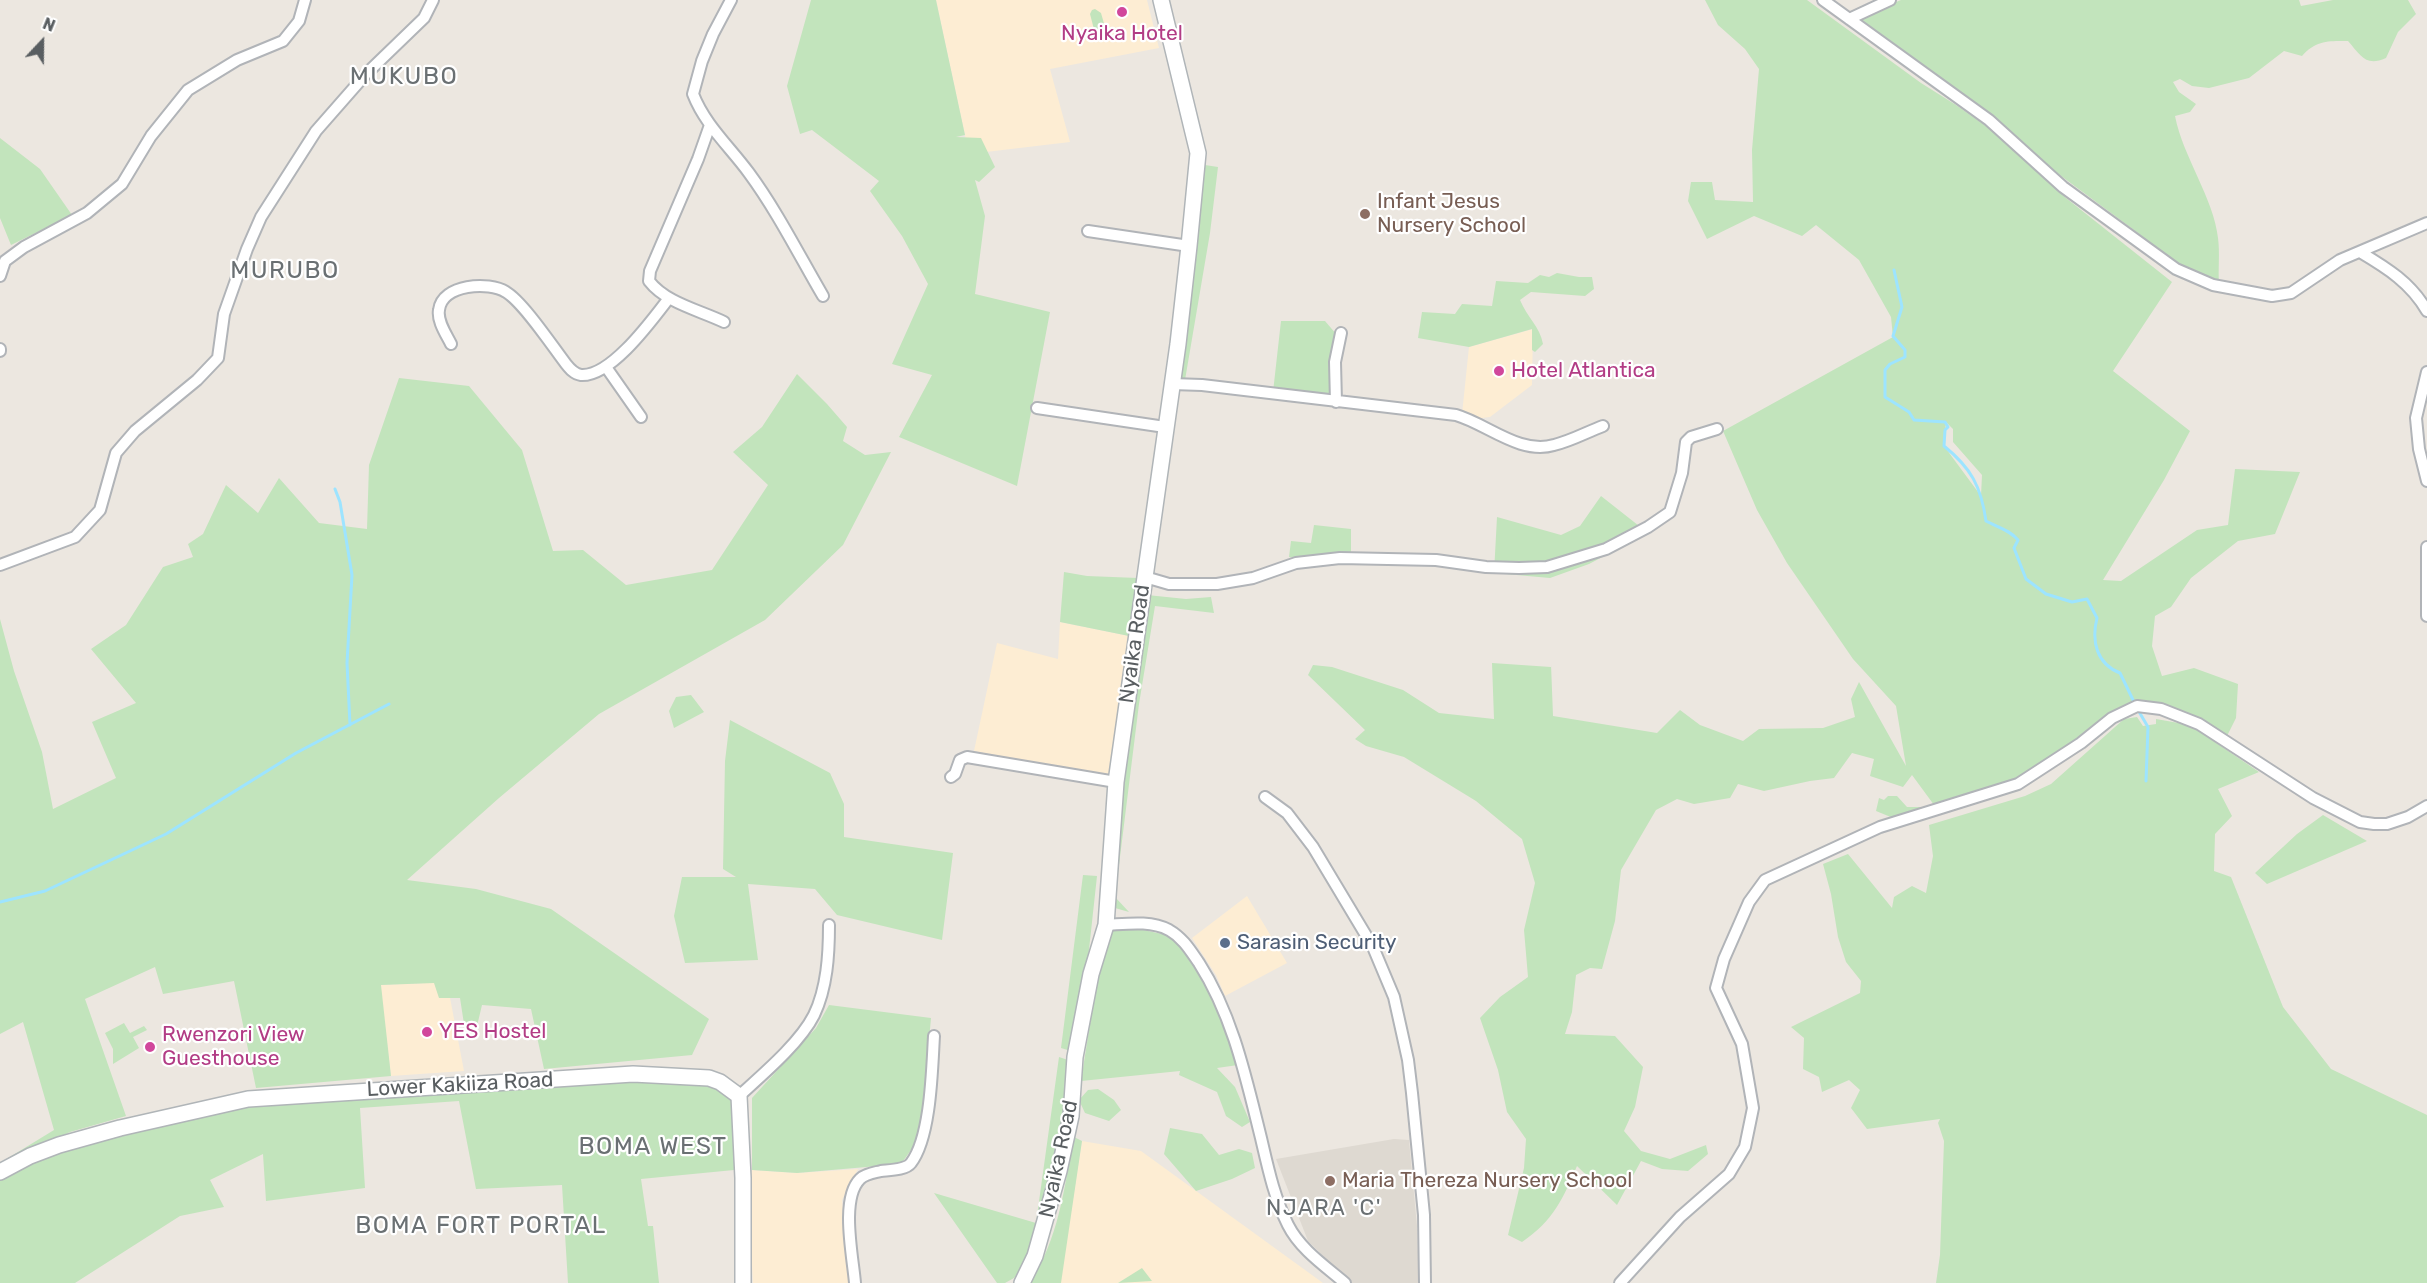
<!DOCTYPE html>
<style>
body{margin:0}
#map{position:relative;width:2427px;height:1283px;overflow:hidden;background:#ece7e0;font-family:Rubik,sans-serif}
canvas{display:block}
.north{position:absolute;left:12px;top:12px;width:60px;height:60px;-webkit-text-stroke:4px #fff;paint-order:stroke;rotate:22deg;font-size:16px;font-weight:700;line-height:24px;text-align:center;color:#595e61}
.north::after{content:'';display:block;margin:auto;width:21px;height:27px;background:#595e61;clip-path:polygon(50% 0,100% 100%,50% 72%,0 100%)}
</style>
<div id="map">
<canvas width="2427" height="1283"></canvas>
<div class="north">N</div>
</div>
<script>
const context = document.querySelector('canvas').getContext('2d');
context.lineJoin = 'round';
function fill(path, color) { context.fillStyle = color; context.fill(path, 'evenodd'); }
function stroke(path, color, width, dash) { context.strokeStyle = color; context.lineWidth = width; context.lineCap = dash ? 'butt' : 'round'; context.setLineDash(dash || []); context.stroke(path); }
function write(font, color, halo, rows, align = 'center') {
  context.font = font + ' Rubik,sans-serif'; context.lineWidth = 4.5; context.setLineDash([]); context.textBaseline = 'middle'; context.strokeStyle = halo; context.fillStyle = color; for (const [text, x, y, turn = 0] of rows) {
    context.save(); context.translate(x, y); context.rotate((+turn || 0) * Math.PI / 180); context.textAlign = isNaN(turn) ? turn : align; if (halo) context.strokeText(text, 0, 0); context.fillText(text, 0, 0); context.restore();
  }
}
const commercial = new Path2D(`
 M 936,0 L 1147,0 L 1159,48 L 1050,69 L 1070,142 L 969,154 Z
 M 1533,329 L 1532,385 L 1490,417 L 1474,419 L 1462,414 L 1469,347 Z
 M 1060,622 L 1129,636 L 1110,778 L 974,751 L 997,643 L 1058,659 Z
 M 1247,896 L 1287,963 L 1225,996 L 1216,975 L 1192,938 Z
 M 447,982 L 464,1071 L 391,1076 L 380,985 Z
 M 1082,1141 L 1141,1151 L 1323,1283 L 1060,1283 Z
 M 858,1169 L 842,1200 L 850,1283 L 753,1283 L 748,1193 L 752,1170 L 797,1173 Z`);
const education = new Path2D(`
 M 1394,1139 L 1409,1140 L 1417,1226 L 1419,1283 L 1351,1283 L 1308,1241 L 1276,1159 Z`);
const green = new Path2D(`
 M 811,0 L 936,0 L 965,135 L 956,137 L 981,138 L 995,167 L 979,182 L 975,180 L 985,216 L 975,294 L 1050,312 L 1017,486 L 899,437 L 932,375 L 892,364 L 928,284 L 902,236 L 870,191 L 879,181 L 812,130 L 800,134 L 787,86 Z
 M 1705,0 L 1807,0 L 1921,83 L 1956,105 L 1993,131 L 2066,198 L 2172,282 L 2113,371 L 2190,431 L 2164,480 L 2103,580 L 2121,581 L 2197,530 L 2228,525 L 2235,469 L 2300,472 L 2275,534 L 2238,541 L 2191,578 L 2171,607 L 2155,616 L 2152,646 L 2162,676 L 2194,668 L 2238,684 L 2236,718 L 2226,738 L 2134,702 L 2013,789 L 1937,809 L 1912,775 L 1903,787 L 1870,776 L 1874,759 L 1852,753 L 1834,778 L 1810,781 L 1764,791 L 1738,784 L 1730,798 L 1694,804 L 1677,799 L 1656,810 L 1621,870 L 1615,921 L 1602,969 L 1590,968 L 1576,975 L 1572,1012 L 1565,1034 L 1615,1036 L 1643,1067 L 1635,1107 L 1624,1131 L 1641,1151 L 1670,1159 L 1706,1145 L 1708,1154 L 1688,1171 L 1662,1169 L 1641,1161 L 1617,1205 L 1577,1166 C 1563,1199 1553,1221 1522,1242 L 1508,1235 L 1524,1168 L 1526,1139 L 1507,1112 L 1498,1070 L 1480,1018 L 1500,997 L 1528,977 L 1524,930 L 1535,883 L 1522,839 L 1476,801 L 1404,757 L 1366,746 L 1355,739 L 1365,730 L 1308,675 L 1313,665 L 1332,667 L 1403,690 L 1439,713 L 1494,719 L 1492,663 L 1551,667 L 1551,664 L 1553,716 L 1657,733 L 1680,710 L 1700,725 L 1743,741 L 1759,729 L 1823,728 L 1855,717 L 1851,699 L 1859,682 L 1906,766 L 1896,706 L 1853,659 L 1787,563 L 1757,510 L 1723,431 L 1893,337 L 1891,317 L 1859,260 L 1816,225 L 1802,236 L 1754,216 L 1707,239 L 1688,201 L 1691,182 L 1712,182 L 1715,200 L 1753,202 L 1752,150 L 1759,69 L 1745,49 L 1718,25 ZM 1946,422 L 1953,429 L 1953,442 L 1982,475 L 1981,496 L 1944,446 Z
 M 1901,0 L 2299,0 L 2301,6 L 2333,0 L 2408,0 L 2416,14 L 2398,32 L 2386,58 C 2366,67 2361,56 2348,41 C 2329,41 2316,40 2302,56 L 2284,51 L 2249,78 L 2209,88 L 2192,86 L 2180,79 L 2173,82 L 2179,92 L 2196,104 L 2190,112 L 2175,116 C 2183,157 2214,199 2218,238 C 2220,253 2218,269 2219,284 L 2180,268 L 2138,233 L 1856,24 L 1879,9 Z
 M 1095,9 L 1101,13 L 1107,34 L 1105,41 L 1096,37 L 1090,14 L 1092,10 Z
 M 0,138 L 40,169 L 72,215 L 11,245 L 0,218 Z
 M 1205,165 L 1218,167 L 1210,233 L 1185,380 L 1179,378 Z
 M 1557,273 L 1579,277 L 1592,277 L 1594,289 L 1585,296 L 1531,292 L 1520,300 C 1527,317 1540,327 1543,344 L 1535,352 L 1532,350 L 1532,329 L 1469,347 L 1418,338 L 1422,312 L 1455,314 L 1462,304 L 1492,306 L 1496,281 L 1528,283 L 1540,275 L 1549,277 Z
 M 1281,321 L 1325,321 L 1337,335 L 1333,398 L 1273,392 Z
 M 797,374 L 827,404 L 847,427 L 843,441 L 865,455 L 891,452 L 843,545 L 765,620 L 599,714 L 499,798 L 407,880 L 476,889 L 551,909 L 709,1019 L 692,1055 L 544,1069 L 531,1009 L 482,1005 L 477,1026 L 464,1024 L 460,998 L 439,998 L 434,983 L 381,985 L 391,1076 L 256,1088 L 234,981 L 163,994 L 155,967 L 85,999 L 126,1116 L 70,1132 L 0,1165 L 0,1163 L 54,1130 L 23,1022 L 0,1034 L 0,619 L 14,671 L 42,752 L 53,809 L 116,778 L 92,722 L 136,703 L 91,649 L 126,625 L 163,567 L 193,557 L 188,544 L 203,534 L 226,485 L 258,513 L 279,478 L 319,523 L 367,529 L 369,465 L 399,378 L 469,386 L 522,450 L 553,551 L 583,550 L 626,585 L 712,570 L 768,485 L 733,452 L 762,427 Z
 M 1601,496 L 1648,533 L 1589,564 L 1550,578 L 1494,573 L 1497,517 L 1561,535 L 1580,526 Z
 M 1314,525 L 1351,529 L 1351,554 L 1402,563 L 1289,557 L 1291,541 L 1311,543 Z
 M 1064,572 L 1087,576 L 1138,578 L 1129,636 L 1060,622 Z
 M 1147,595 L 1186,599 L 1211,597 L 1214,613 L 1155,606 L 1139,704 L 1115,897 L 1129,912 L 1108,906 Z
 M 691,695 L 704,712 L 674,728 L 669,711 L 676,697 Z
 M 2137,717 L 2143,726 L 2156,724 L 2156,719 L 2190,725 L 2259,772 L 2218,789 L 2232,816 L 2215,834 L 2214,871 L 2231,877 L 2283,1007 L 2331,1069 L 2427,1115 L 2427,1283 L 1936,1283 L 1940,1255 L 1944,1141 L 1938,1123 L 1940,1119 L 1867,1129 L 1851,1108 L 1860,1090 L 1849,1080 L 1822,1092 L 1819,1077 L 1803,1069 L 1804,1038 L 1791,1027 L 1860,993 L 1861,981 L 1846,962 L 1838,937 L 1831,894 L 1823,864 L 1848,854 L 1892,908 L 1894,897 L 1912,886 L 1926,893 L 1933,856 L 1929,825 L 2025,796 L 2051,784 L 2124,719 Z
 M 730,720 L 830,773 L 844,804 L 844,837 L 953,853 L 942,940 L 837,915 L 815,889 L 748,884 L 758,960 L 685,963 L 674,916 L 682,877 L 736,877 L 723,869 L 725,761 Z
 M 1888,796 L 1897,796 L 1907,807 L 1930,807 L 1898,820 L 1876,811 L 1879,798 L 1884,800 Z
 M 2323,815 L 2367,841 L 2267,884 L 2255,873 L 2297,834 Z
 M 1083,875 L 1097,876 L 1087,968 L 1074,1052 L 1061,1048 Z
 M 1106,922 L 1162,934 L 1171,933 L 1210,986 L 1238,1065 L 1217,1068 L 1235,1087 L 1250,1122 L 1242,1127 L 1226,1116 L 1217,1092 L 1179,1075 L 1180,1071 L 1081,1081 Z
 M 829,1005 L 931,1018 L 923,1107 L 916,1143 L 901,1164 L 797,1173 L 752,1170 L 752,1098 L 816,1028 Z
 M 124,1023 L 130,1033 L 144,1026 L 147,1030 L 133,1037 L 139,1048 L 113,1064 L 113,1049 L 105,1033 Z
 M 1059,1057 L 1074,1062 L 1051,1193 L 1024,1265 L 1014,1278 L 1005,1283 L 997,1283 L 934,1193 L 1036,1223 Z
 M 631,1078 L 719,1087 L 731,1099 L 735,1115 L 734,1170 L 641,1179 L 648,1226 L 653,1226 L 659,1283 L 568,1283 L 562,1185 L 476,1189 L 459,1101 L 360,1108 L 365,1188 L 266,1201 L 263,1154 L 210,1180 L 224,1207 L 180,1216 L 75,1283 L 0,1283 L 0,1175 L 110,1133 L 260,1102 Z
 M 1098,1089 L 1114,1100 L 1121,1110 L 1109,1121 L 1085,1113 L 1079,1100 L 1088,1090 Z
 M 1170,1128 L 1202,1134 L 1219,1155 L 1239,1149 L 1252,1153 L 1255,1168 L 1232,1179 L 1196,1191 L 1164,1154 Z
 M 1074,1137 L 1082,1141 L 1061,1283 L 1029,1283 C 1059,1240 1064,1188 1074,1137 Z
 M 1142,1268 L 1152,1281 L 1118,1283 Z`);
const stream = new Path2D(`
 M 1894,270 L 1902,307 L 1893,336 L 1905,350 L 1905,357 L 1890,364 L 1885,370 L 1885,397 L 1909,412 L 1914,420 L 1945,422 L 1948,427 L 1945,430 L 1944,446 C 1971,468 1981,486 1986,521 C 1997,527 2010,530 2018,540 L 2014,548 L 2026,579 L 2046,594 L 2072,602 L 2087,599 L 2097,618 C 2091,642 2097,664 2120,673 L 2135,704
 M 335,489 L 340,502 L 352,575 L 347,663 L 350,725
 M 2138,710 L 2148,727 L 2146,781
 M 0,902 L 45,891 L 166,834 L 296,753 L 389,704`);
const street = new Path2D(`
 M 731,0 L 713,34 L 702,61 L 693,94 C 705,125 730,147 749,173 C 777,211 799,255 823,296
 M 1823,0 L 1989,120 L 2063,187 L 2176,269 L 2213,285 L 2272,296 L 2291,293 L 2340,260 L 2427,223
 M 1849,19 L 1890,0
 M 710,125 L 698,159 L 650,271 L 649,281 C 666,303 699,310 724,322
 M 1088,231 L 1189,246
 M 2360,252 C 2387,268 2411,283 2427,311
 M 0,276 L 5,261 L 24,247 L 87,213 L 122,184 L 151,136 L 188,90 L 237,60 L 283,41 L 299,21 L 305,0
 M 451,344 C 446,334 437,321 439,310 C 442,284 489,281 506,292 C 523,302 553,347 566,364 C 570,369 574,374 581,375 C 611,377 652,320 669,298
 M 0,349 L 0,351
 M 606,367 L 641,417
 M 2427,372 L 2416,418 L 2419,449 L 2427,481
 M 1172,384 L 1202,385 L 1456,415 C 1487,424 1520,455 1554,445 C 1571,441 1587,432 1603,426
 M 1336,402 L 1335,362 L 1341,333
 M 1037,408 L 1165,427
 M 2427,547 L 2427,616
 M 0,565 L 75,537 L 100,510 L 116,453 L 135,431 L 197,380 L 218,358 L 224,314 L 247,249 L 261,217 L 316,131 L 366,74 L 424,18 L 433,0
 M 1145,577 L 1169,584 L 1217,584 L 1253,578 L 1296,563 L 1340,558 L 1436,560 L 1486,567 L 1519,568 L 1547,567 L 1606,549 L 1648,527 L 1670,512 L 1682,473 L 1686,442 L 1691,437 L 1717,429
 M 951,777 L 955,774 L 960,760 L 967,757 L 1116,782
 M 1265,797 L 1287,813 L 1313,847 L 1373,947 L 1394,997 L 1408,1060 L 1412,1093 L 1424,1215 L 1425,1283
 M 1106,925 C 1126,924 1150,920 1169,930 C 1183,938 1190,950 1199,963 C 1233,1016 1246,1078 1261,1138 C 1268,1168 1274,1197 1288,1225 C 1300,1249 1325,1266 1345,1283
 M 739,1096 C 762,1075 800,1043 814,1015 C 827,988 829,955 829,925
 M 855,1283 C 853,1257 840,1199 860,1179 C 865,1174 873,1173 881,1171 C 889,1170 906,1170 911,1163 C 931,1137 932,1069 934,1036
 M 1620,1283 L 1680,1217 L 1729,1174 L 1745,1147 L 1753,1108 L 1742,1044 L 1716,988 L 1724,959 L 1749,902 L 1765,880 L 1880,827 L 2018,784 L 2081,743 L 2112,718 L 2137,706 L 2161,709 L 2199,724 L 2313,798 L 2360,822 L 2374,824 L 2387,824 L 2408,817 L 2427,806`);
const secondary = new Path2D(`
 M 0,1172 L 30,1156 L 59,1145 L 120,1128 L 248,1099 L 633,1074 L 709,1078 L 720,1082 L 739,1096 L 743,1178 L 743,1283
 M 1022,1283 L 1035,1256 L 1059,1171 L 1071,1116 L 1075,1057 L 1091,974 L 1106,925 L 1116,782 L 1178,344 L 1189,246 L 1198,153 L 1161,0`);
const markers = [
 [1122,12,6,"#d1479c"],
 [1365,214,6,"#8d6e63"],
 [1499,371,6,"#d1479c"],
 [1225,943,6,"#5c6f8a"],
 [427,1032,6,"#d1479c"],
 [150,1047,6,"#d1479c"],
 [1330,1181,6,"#8d6e63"]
];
const hotelNames = [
 ["Nyaika Hotel",1122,34,"center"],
 ["Hotel Atlantica",1511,371],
 ["YES Hostel",439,1032],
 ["Rwenzori View",162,1035],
 ["Guesthouse",162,1059]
];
const educationNames = [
 ["Infant Jesus",1377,202],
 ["Nursery School",1377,226],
 ["Maria Thereza Nursery School",1342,1181]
];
const streetNames = [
 ["Nyaika Road",1135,644,-82],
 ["Lower Kakiiza Road",460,1085,-3],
 ["Nyaika Road",1059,1159,-78]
];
const serviceNames = [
 ["Sarasin Security",1237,943]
];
const neighbourhoodNames = [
 ["NJARA 'C'",1324,1209]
];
const quarterNames = [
 ["MUKUBO",404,77],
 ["MURUBO",285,271],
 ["BOMA WEST",653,1147],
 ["BOMA FORT PORTAL",481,1226]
];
fill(commercial, '#fdedd3');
fill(education, '#ded9d1');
fill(green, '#c2e4bc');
stroke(stream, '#9de4ff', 3);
stroke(street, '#b1b4b8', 14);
stroke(secondary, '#b0b5b8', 18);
stroke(street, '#fff', 10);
stroke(secondary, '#fff', 15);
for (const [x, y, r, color] of markers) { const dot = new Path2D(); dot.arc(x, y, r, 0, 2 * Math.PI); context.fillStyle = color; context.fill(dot); stroke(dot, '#fff', 2); }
write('21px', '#b23c85', '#fff', hotelNames, 'left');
write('21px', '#785e54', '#fff', educationNames, 'left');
write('21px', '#595e61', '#fff', streetNames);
write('21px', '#4e5e75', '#fff', serviceNames, 'left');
context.letterSpacing = '1.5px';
write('22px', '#6a7073', '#fff', neighbourhoodNames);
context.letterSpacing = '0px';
context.letterSpacing = '1.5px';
write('24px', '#6a7073', '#fff', quarterNames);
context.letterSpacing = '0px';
</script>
